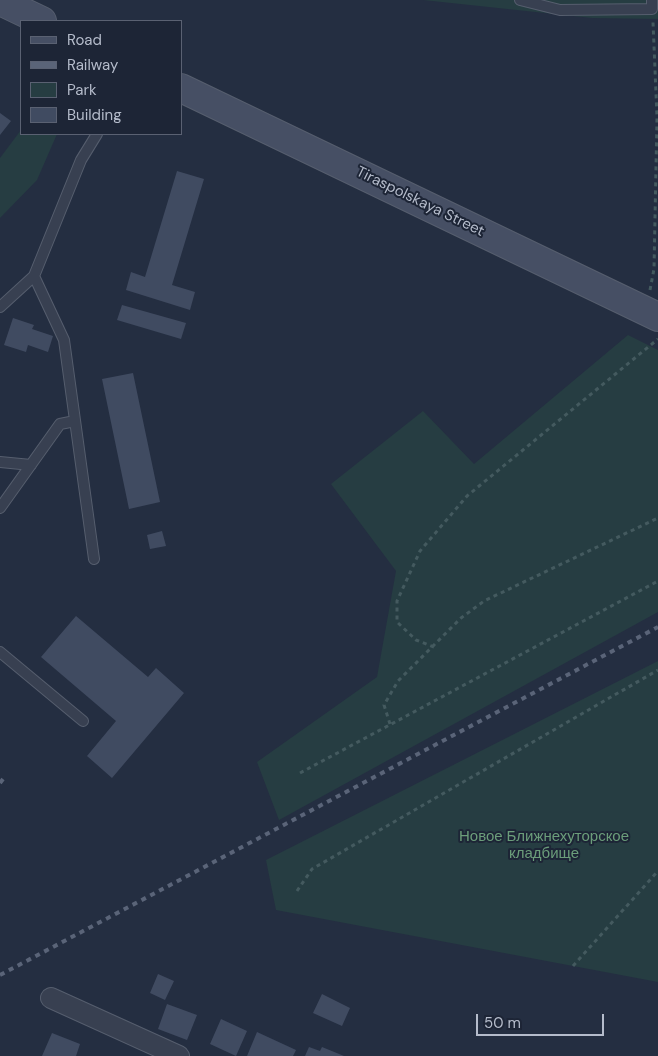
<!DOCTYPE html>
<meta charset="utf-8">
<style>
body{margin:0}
#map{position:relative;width:658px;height:1056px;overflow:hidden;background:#242e41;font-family:"DM Sans",sans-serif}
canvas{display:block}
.legend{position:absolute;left:20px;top:20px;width:162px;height:115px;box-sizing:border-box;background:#1d2536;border:1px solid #5a6172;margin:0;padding:6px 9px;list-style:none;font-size:15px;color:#b5bccb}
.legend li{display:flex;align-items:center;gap:10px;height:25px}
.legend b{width:25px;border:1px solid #5a6172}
.scale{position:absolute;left:476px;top:1014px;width:128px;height:22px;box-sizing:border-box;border:2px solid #b5bccb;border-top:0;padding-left:6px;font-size:15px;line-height:18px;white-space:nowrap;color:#b5bccb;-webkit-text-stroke:4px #1d2536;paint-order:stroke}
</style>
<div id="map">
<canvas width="658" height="1056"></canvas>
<ul class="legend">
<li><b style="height:6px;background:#464f64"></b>Road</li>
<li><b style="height:6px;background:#5a6478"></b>Railway</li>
<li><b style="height:14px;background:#263d42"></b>Park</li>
<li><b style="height:14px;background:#404b61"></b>Building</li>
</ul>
<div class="scale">50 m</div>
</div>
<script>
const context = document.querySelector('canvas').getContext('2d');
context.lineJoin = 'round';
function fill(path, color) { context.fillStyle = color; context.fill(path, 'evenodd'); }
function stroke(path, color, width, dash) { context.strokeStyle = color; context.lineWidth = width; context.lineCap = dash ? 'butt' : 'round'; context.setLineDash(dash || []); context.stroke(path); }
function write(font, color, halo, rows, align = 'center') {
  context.font = font + ' "DM Sans",sans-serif'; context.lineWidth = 4; context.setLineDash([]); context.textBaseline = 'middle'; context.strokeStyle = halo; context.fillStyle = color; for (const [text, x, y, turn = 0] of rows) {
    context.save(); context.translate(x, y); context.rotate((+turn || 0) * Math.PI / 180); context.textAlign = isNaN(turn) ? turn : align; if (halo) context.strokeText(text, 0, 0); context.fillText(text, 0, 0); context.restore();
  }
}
const green = new Path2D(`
 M 423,0 L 658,0 L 658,19 L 592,18 Z
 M 21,130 L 21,134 L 57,134 L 37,180 L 0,218 L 0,158 Z
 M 628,335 L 658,350 L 658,612 L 279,820 L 257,762 L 377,677 L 396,571 L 331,484 L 423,411 L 474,464 Z
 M 658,661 L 658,982 L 276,910 L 266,860 Z`);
const building = new Path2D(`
 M 0,113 L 11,121 L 0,135 Z
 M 177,171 L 204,179 L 172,285 L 195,292 L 190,310 L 126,290 L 131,272 L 145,277 Z
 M 122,305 L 186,323 L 181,339 L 117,320 Z
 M 13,318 L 34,325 L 32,329 L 53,336 L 48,352 L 28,345 L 26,352 L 4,345 Z
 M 133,373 L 160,502 L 129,509 L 102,379 Z
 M 162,531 L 166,546 L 150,549 L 147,535 Z
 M 76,616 L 148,677 L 156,668 L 184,693 L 112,778 L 87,756 L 116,721 L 41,657 Z
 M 158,974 L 174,981 L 165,1000 L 150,993 Z
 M 322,994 L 350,1008 L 342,1026 L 313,1013 Z
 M 167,1004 L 197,1015 L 187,1040 L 158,1029 Z
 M 221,1019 L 247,1031 L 236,1056 L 210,1044 Z
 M 257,1032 L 296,1050 L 293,1056 L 247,1056 Z
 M 52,1033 L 80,1044 L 76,1056 L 42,1056 Z
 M 309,1047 L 320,1051 L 322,1047 L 344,1056 L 305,1056 Z`);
const path = new Path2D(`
 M 650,290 L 654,269 L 657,117 L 653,22
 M 434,647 L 416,640 L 397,622 L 397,601 L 420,551 L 467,496 L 658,339
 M 390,724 L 384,705 L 398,681 L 461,618 L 484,601 L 658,518
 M 300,773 L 658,581
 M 297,891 L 312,869 L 658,670
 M 573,966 L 658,871`);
const lane = new Path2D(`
 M 520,0 L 560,10 L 652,9 L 652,0
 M 0,307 L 34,276
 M 0,462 L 31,465
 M 0,508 L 60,424 L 75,421
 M 94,559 L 64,340 L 34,276 L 81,160 L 97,134
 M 0,652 L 83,721`);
const street = new Path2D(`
 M 51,998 L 179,1056`);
const secondary = new Path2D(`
 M 0,1 L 42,21
 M 181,88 L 658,317`);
const rail = new Path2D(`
 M 0,783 L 3,779
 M 0,975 L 658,627`);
const streetNames = [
 ["Tiraspolskaya Street",420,202,26]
];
const parkNames = [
 ["Новое Ближнехуторское",544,837],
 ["кладбище",544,854]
];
fill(green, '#263d42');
fill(building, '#404b61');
stroke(lane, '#565e6e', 12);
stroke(street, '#565e6e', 22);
stroke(secondary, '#565e6e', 30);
stroke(path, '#445a5f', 3, [4, 4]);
stroke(lane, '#384051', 10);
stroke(street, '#384051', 20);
stroke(secondary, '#464f64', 28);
stroke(rail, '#5a6478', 4, [5, 5]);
write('15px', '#b5bccb', '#1d2536', streetNames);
write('15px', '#6b9d7a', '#1d2536', parkNames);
</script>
